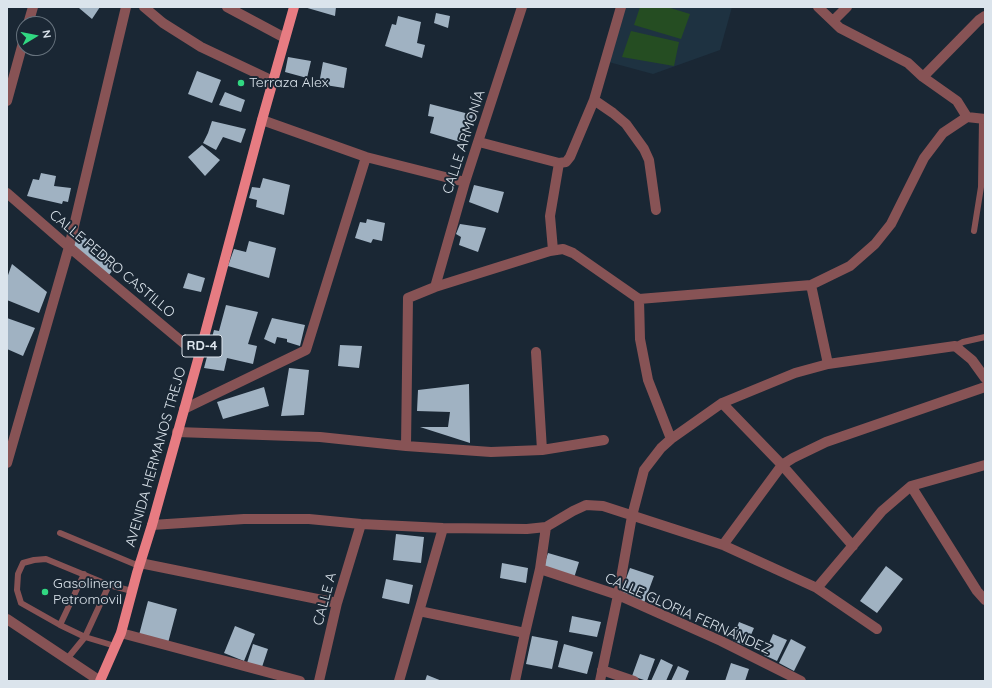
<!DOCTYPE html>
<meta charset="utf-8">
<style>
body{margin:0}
#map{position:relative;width:992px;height:688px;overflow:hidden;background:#1a2734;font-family:Quicksand,sans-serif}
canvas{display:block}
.frame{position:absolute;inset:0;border:8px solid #dbe4ec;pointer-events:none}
.north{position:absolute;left:16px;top:16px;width:40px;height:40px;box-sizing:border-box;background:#1a2734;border:1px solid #67737e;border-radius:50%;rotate:80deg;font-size:11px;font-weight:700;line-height:16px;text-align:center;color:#dbe4ec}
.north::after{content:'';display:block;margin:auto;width:14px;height:18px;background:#31d882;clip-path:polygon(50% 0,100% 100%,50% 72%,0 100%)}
</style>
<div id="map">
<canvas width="992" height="688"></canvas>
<div class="frame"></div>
<div class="north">N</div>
</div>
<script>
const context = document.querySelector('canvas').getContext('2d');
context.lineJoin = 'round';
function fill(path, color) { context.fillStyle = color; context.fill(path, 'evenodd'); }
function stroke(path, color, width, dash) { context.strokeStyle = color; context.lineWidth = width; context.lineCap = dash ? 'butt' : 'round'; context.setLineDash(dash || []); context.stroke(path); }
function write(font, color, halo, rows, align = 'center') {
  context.font = font + ' Quicksand,sans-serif'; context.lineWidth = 4; context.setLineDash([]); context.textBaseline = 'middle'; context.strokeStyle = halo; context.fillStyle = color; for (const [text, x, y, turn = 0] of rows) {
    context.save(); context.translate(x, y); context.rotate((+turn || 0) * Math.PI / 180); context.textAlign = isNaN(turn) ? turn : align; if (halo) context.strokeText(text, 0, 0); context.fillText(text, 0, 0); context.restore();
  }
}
const built = new Path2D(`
 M 623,7 L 732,7 L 720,50 L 653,74 L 605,61 Z`);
const green = new Path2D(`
 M 640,7 L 667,7 L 690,14 L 681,39 L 634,25 Z
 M 631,31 L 679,42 L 674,66 L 622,57 Z`);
const building = new Path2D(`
 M 80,7 L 100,7 L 92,19 L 79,8 Z
 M 304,7 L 336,7 L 335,16 Z
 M 436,13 L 450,16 L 448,28 L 434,23 Z
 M 398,16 L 421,22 L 417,43 L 425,45 L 422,58 L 385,46 L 392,24 L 396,25 Z
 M 288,57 L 311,61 L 307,78 L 285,72 Z
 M 323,62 L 347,68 L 344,88 L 319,84 Z
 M 197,71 L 221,80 L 212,103 L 188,94 Z
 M 225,92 L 245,100 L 241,112 L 219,105 Z
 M 430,104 L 473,115 L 469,129 L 463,127 L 460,142 L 430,133 L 434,117 L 428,116 Z
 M 212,121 L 246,129 L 241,143 L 223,137 L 216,150 L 203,143 L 208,133 Z
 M 202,145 L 220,160 L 205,176 L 188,157 Z
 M 41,173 L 56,176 L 54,186 L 71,188 L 68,202 L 63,201 L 62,204 L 27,196 L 33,179 L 39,180 Z
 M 263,178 L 290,185 L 284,215 L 256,207 L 257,200 L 249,198 L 252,187 L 260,188 Z
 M 474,185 L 504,192 L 498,213 L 469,202 Z
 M 367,219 L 385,223 L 382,241 L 373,239 L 371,243 L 355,238 L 360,222 L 366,223 Z
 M 460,224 L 486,228 L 478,252 L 459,245 L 461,237 L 456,234 Z
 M 76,231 L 119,263 L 108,276 L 72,246 Z
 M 249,241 L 276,248 L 269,278 L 228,266 L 234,249 L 246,252 Z
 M 12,264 L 47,292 L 39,313 L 7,300 L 7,278 Z
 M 188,273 L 205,278 L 201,292 L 183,288 Z
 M 226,305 L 258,312 L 248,344 L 257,346 L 253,364 L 227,358 L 224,371 L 204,368 L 214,330 L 219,331 Z
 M 7,318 L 35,328 L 23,356 L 7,349 Z
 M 272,318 L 305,325 L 300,346 L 287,342 L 287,339 L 277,337 L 275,344 L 264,339 Z
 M 340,345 L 362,346 L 359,368 L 338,366 Z
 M 289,368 L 309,370 L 304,415 L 281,416 Z
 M 469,384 L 470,443 L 420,427 L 448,427 L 450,412 L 417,411 L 418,390 Z
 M 264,387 L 269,406 L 223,419 L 217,402 Z
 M 396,534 L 424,537 L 421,563 L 393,560 Z
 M 548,553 L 579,562 L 574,578 L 543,569 Z
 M 502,563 L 528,568 L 526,583 L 500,578 Z
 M 886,566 L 903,579 L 877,613 L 860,601 Z
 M 630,568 L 654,576 L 644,603 L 620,595 Z
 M 386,579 L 413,585 L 409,604 L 382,598 Z
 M 148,601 L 177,609 L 168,643 L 139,635 Z
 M 572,616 L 601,622 L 597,637 L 569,632 Z
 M 739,622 L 754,628 L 746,646 L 732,640 Z
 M 235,626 L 255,634 L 244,661 L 224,653 Z
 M 773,634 L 787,640 L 777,661 L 764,655 Z
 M 532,636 L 558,641 L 552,669 L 526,664 Z
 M 791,639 L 806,647 L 794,671 L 779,663 Z
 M 253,644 L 268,649 L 262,667 L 247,663 Z
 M 564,644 L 593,652 L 587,674 L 558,667 Z
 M 640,654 L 655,659 L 647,681 L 632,676 Z
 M 661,659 L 673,665 L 666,681 L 651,681 Z
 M 731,663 L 749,669 L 745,681 L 725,681 Z
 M 678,666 L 689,671 L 685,681 L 671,681 Z
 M 427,675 L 442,681 L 425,681 Z`);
const lane = new Path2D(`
 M 974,231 L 981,187 L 982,119
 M 955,346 L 963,342 L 985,337
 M 60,533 L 139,566
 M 46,559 L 109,585 L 85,637 L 60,625 L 21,603 L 17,590 L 18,574 L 23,563 L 34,560 Z
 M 109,585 L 132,591
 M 60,625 L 84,574
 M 67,659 L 85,637 L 115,646`);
const street = new Path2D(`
 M 144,7 L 163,23 L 201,47 L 273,81
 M 227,7 L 285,38
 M 818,7 L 840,28 L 908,63 L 923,77 L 957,101 L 967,117
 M 833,21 L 847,7
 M 28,24 L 33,7
 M 923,77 L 979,20 L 985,16
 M 594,100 L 613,113 L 626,124 L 644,149 L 649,160 L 656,210
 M 7,101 L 24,39
 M 262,120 L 366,157 L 465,182
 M 479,142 L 559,163 L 566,162 L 570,157 L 594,100 L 621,7
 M 7,193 L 69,247 L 199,356
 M 553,250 L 550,216 L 559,163
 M 811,285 L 828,364
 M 435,287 L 465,182 L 522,7
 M 639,299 L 640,339 L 648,380 L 671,439
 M 536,352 L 542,450
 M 722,403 L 782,465 L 853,546
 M 184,409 L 306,350 L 366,157
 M 177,432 L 320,437 L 406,446 L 491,452 L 542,450 L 604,440
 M 406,446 L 408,298 L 435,287 L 550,251 L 563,249 L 573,253 L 639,299 L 811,285 L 850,266 L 875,244 L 891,224 L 924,158 L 943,133 L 967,117 L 985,119
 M 7,463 L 69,247 L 126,7
 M 911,486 L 977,591 L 985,600
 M 152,525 L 244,519 L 309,519 L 361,524 L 443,528 L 527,529 L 546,527 L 573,511 L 586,505 L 603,506 L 723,545 L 817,588 L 877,629
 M 723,545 L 782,465 L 793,458 L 826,442 L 985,387
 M 140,563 L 337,603
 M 540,569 L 618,595 L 721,641 L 801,681
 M 817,588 L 882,511 L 911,486 L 985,465
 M 419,611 L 525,633
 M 7,619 L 100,681
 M 121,633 L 300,681
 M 602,670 L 634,681
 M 319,681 L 337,603 L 361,524
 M 399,681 L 443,528
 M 515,681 L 525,633 L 540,569 L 546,527
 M 600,681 L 618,595 L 632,516 L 644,470 L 661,448 L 671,439 L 722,403 L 795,373 L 828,364 L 955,346 L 972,360 L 985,378`);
const primary = new Path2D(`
 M 100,681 L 121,633 L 137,573 L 152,525 L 199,356 L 262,120 L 294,7`);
const markers = [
 [241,83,4,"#31d882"],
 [45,592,4,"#31d882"]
];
const shields = [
 [202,346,40]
];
const shieldNames = [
 ["RD-4",202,346]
];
const poiNames = [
 ["Terraza Alex",249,83],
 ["Gasolinera",53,584],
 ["Petromovil",53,600]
];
const streetNames = [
 ["CALLE ARMONÍA",464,142,-72],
 ["CALLE PEDRO CASTILLO",112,264,40],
 ["AVENIDA HERMANOS TREJO",156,457,-74],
 ["CALLE A",325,599,-75],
 ["CALLE GLORIA FERNÁNDEZ",688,614,24]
];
fill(built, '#1e3241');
fill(green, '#254d22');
fill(building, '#a0b2c2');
stroke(lane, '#875355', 6);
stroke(street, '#875355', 10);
stroke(primary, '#e77c82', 10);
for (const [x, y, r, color] of markers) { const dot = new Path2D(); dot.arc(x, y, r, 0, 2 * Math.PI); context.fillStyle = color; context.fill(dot); stroke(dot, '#1a2734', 1.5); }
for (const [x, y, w] of shields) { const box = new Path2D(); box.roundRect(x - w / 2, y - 11, w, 22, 3); context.fillStyle = '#1a2734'; context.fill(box); stroke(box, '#dbe4ec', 1); }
write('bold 13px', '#dbe4ec', null, shieldNames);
write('14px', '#dbe4ec', '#1a2734', poiNames, 'left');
write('14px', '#dbe4ec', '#1a2734', streetNames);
</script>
